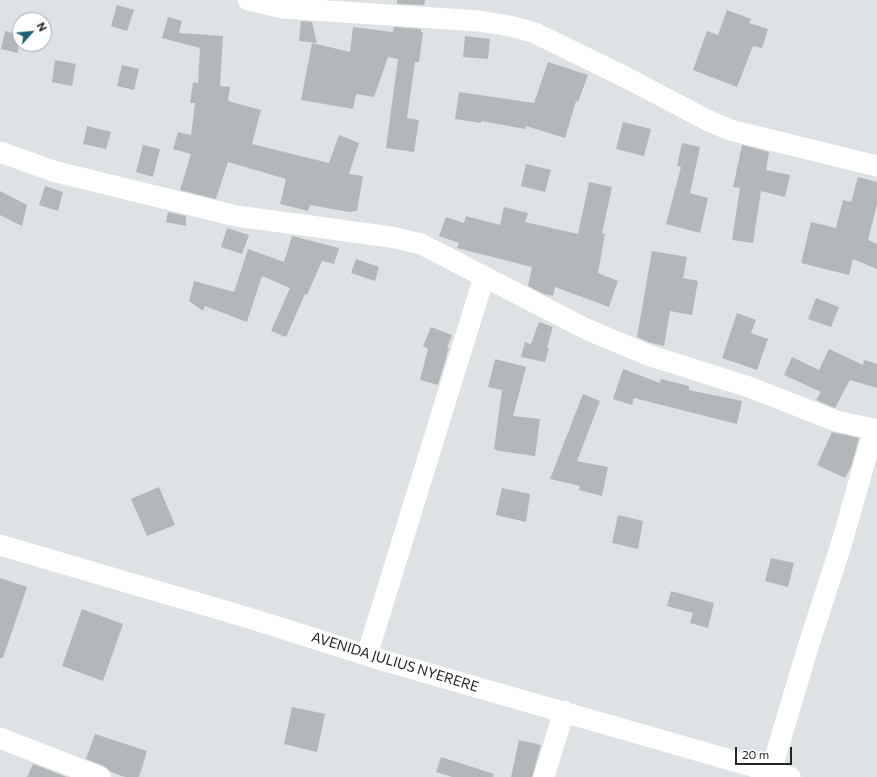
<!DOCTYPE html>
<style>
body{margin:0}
#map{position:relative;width:877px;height:777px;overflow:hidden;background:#dde2e5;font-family:Commissioner,sans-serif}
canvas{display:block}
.north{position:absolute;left:12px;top:12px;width:40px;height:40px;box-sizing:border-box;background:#fff;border:1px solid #a8a9a9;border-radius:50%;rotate:63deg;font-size:11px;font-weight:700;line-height:16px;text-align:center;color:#252727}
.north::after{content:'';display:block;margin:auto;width:14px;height:18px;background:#206376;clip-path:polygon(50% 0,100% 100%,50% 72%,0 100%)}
.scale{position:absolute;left:735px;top:747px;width:57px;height:18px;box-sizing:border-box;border:2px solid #252727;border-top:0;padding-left:5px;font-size:12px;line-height:14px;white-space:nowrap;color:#252727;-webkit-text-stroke:3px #fff;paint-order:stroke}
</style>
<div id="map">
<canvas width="877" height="777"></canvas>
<div class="north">N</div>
<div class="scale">20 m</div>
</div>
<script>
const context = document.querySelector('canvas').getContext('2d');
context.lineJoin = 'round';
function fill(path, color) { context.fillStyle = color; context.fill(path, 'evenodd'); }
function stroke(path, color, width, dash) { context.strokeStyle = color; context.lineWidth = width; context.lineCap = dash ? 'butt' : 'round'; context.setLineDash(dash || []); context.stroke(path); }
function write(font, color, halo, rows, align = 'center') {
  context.font = font + ' Commissioner,sans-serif'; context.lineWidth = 4; context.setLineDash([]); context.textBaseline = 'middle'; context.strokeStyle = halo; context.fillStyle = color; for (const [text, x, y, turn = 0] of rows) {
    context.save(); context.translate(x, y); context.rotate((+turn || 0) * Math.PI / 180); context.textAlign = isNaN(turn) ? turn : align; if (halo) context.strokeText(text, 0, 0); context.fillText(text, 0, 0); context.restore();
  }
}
const building = new Path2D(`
 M 397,0 L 425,0 L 424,5 L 397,4 Z
 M 117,5 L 134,10 L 127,31 L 111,26 Z
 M 727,10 L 751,19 L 749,23 L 768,29 L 762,48 L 753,46 L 737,87 L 693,70 L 707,31 L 718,35 Z
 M 168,17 L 182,21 L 179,33 L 223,36 L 220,86 L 230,87 L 228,101 L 261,110 L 252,144 L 329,163 L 339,135 L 359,143 L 349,174 L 363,176 L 357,211 L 349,212 L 310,205 L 308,211 L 280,204 L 286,179 L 228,162 L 216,199 L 180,190 L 191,154 L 173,149 L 178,132 L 191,135 L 195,103 L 190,103 L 193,82 L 198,83 L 200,48 L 162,38 Z
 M 301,21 L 312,22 L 317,43 L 299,41 Z
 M 353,27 L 393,32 L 394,27 L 421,29 L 421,32 L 423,32 L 419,62 L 415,62 L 407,118 L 419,120 L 414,152 L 386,148 L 398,59 L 388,57 L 374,97 L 356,94 L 353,109 L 301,100 L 312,43 L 350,52 Z
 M 5,31 L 20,35 L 18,53 L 1,49 Z
 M 465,36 L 490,39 L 488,59 L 463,57 Z
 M 55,60 L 76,64 L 72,86 L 52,82 Z
 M 548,62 L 588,75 L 578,102 L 576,101 L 565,138 L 526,126 L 525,129 L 481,121 L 481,123 L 455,119 L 459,92 L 534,103 Z
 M 122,65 L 139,69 L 134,90 L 117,86 Z
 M 623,122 L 651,129 L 644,156 L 616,149 Z
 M 87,126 L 111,132 L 106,149 L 83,144 Z
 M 682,143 L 700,147 L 690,193 L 708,198 L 700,233 L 666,224 L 681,167 L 677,166 Z
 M 143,145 L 160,149 L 153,177 L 136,172 Z
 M 742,145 L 769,152 L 766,170 L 790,175 L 785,197 L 761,191 L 753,243 L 732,240 L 740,188 L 733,187 Z
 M 526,164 L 551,170 L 545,192 L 521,186 Z
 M 858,177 L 877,182 L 877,204 L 868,240 L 877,244 L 877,269 L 853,259 L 849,275 L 801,263 L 811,222 L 836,228 L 843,200 L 851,202 Z
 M 589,182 L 612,187 L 602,233 L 605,234 L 598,273 L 618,281 L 609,307 L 555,287 L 553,296 L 544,294 L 528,286 L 532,267 L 457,248 L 459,243 L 439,236 L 446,217 L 464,223 L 466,216 L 500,225 L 504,207 L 528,213 L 525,222 L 578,234 Z
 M 45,186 L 63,192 L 58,211 L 39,205 Z
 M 0,191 L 27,205 L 22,226 L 0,215 Z
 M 168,212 L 186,216 L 186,226 L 166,222 Z
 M 227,228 L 249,235 L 242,254 L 221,247 Z
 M 292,236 L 339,248 L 334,264 L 322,261 L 307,295 L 305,294 L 286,337 L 271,331 L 290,288 L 262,276 L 247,322 L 205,306 L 203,311 L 189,301 L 194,281 L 234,292 L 248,249 L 284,262 Z
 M 652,251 L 687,257 L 683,278 L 698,281 L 692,315 L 670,311 L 664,346 L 651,343 L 637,337 Z
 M 356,259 L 379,267 L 375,281 L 351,273 Z
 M 816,298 L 839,307 L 831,327 L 808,319 Z
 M 737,313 L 756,320 L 751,333 L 768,339 L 757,370 L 722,358 Z
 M 539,322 L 553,327 L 547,347 L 549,348 L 545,362 L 521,357 L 525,342 L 531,344 Z
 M 431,327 L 452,335 L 447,348 L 449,348 L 438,385 L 420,380 L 428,349 L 423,346 Z
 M 829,349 L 863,365 L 864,360 L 877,364 L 877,388 L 850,380 L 835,408 L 816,400 L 821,392 L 784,375 L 792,357 L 819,370 Z
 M 495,359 L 526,367 L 513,416 L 540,419 L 535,456 L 499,451 L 494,449 L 502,390 L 488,387 Z
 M 623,369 L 660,383 L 661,379 L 689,386 L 689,390 L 742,401 L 737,424 L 634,398 L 632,405 L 613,399 Z
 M 583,394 L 600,401 L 577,461 L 608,467 L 602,496 L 579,490 L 580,486 L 550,479 Z
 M 832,432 L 859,438 L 851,467 L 845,478 L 817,465 Z
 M 159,487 L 175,525 L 147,536 L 131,499 Z
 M 502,488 L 530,494 L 526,522 L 496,515 Z
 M 618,515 L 643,521 L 638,549 L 612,543 Z
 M 771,558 L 794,563 L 788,587 L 765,581 Z
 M 0,578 L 27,587 L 3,658 L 0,658 Z
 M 671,591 L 714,603 L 708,628 L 690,623 L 693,613 L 667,606 Z
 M 82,609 L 123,624 L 103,681 L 62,666 Z
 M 292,707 L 325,714 L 317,752 L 284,744 Z
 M 95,734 L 147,751 L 139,777 L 125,777 L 111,772 L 104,766 L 86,759 Z
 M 519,740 L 541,745 L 532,777 L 511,777 Z
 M 441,757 L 494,774 L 493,777 L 452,777 L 436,772 Z
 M 33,764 L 67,777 L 27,777 Z`);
const minor = new Path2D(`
 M 248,0 L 283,8 L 479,21 L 510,26 L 535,33 L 625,77 L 707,120 L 730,130 L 877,166
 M 0,152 L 53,171 L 236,216 L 391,237 L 421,244 L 586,329 L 648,355 L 749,387 L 836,421 L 874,429 L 842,542 L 809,644 L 771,771
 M 0,545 L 249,618 L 385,661 L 790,777
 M 367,655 L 484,277
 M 0,738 L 100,777
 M 544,777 L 564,711`);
const streetNames = [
 ["AVENIDA JULIUS NYERERE",395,662,17]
];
fill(building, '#b2b8ba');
stroke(minor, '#fff', 21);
write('14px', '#252727', '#fff', streetNames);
</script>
